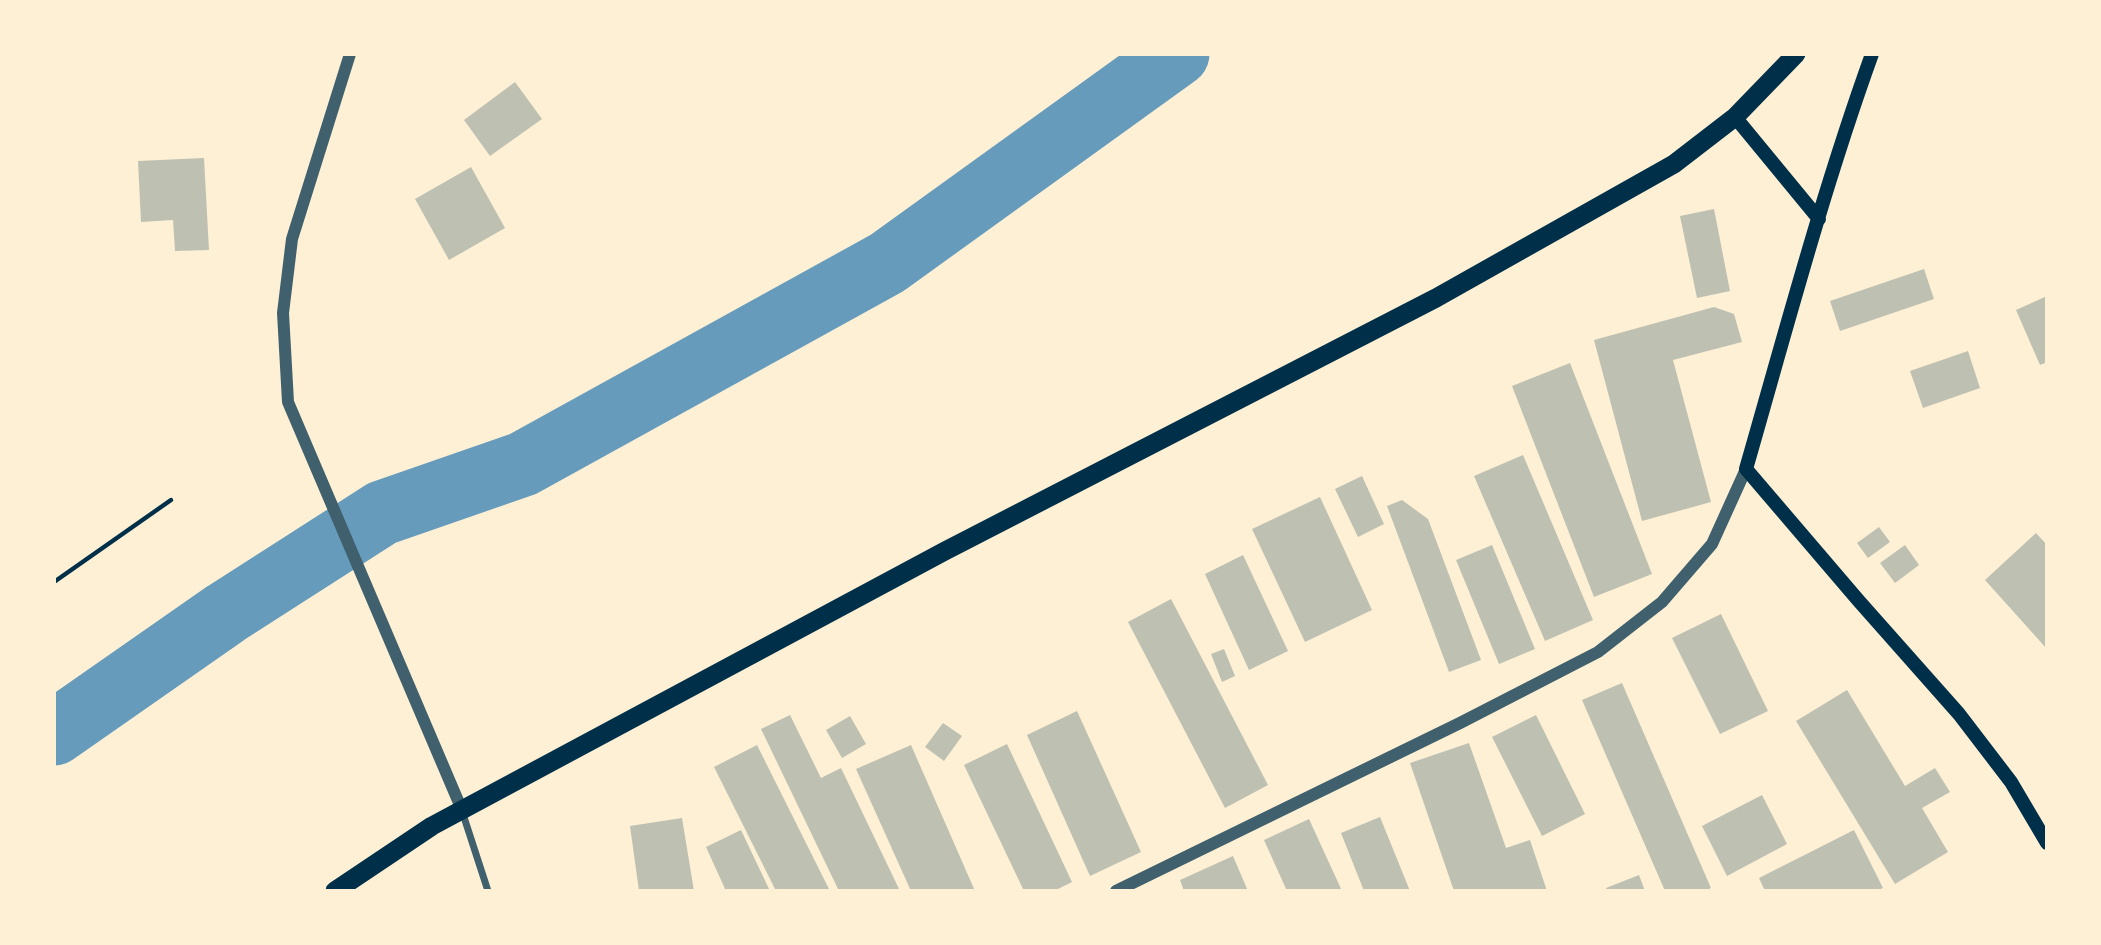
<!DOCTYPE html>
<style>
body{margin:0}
#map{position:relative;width:2101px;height:945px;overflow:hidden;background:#fdf0d5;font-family:"Golos Text",sans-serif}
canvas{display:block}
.frame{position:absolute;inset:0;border:56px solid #fdf0d5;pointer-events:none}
</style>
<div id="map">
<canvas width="2101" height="945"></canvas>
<div class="frame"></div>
</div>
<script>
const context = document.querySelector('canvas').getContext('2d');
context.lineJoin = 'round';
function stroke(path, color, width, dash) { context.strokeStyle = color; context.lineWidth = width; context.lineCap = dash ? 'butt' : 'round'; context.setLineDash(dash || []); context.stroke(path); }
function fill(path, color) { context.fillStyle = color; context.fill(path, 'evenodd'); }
const river = new Path2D(`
 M 54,733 L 226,613 L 382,513 L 523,464 L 887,263 L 1177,54`);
const building = new Path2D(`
 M 515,82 L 542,119 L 490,156 L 464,120 Z
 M 204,158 L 209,250 L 175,251 L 173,220 L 141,222 L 138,161 Z
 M 471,167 L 505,228 L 449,260 L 415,199 Z
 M 1714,209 L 1730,291 L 1697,298 L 1680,216 Z
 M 1924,269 L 1934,299 L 1840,331 L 1830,301 Z
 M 2047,296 L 2047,362 L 2040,365 L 2016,310 Z
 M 1714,307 L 1734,314 L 1742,342 L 1673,360 L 1711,502 L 1642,521 L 1594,340 Z
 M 1968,351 L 1980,388 L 1923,408 L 1910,371 Z
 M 1570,363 L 1652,574 L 1594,597 L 1512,386 Z
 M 1523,455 L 1593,620 L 1545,641 L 1474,476 Z
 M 1362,476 L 1384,524 L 1358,537 L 1335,489 Z
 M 1320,497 L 1372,610 L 1305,642 L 1252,529 Z
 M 1402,500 L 1428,519 L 1481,660 L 1449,672 L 1387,506 Z
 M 1879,527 L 1890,542 L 1868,558 L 1857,543 Z
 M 2036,533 L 2047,545 L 2047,649 L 1985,580 Z
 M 1492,545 L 1535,649 L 1499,664 L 1456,560 Z
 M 1905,545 L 1919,565 L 1895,583 L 1880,563 Z
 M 1243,555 L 1288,651 L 1249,670 L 1205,574 Z
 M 1171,599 L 1268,785 L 1225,808 L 1128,622 Z
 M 1721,614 L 1768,711 L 1720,734 L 1672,638 Z
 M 1224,649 L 1235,676 L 1222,682 L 1211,654 Z
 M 1622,683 L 1711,888 L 1705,891 L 1665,891 L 1582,700 Z
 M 1847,690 L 1905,786 L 1935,768 L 1950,792 L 1922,808 L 1948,852 L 1895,884 L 1796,721 Z
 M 1077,711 L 1141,852 L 1090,876 L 1027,735 Z
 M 790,715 L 821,778 L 841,768 L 900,891 L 839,891 L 761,729 Z
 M 1536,715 L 1585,814 L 1542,836 L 1492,737 Z
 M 850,716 L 866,744 L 842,758 L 826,730 Z
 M 943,723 L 962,736 L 944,761 L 925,747 Z
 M 1469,743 L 1506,848 L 1530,840 L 1547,891 L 1454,891 L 1410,763 Z
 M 1007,744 L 1072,882 L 1054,891 L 1024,891 L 964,765 Z
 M 757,745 L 830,891 L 776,891 L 714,767 Z
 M 911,745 L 975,891 L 911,891 L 856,769 Z
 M 1762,795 L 1787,844 L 1727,876 L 1702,826 Z
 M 1380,817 L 1410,891 L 1364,891 L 1341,833 Z
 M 682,818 L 694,891 L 639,891 L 630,826 Z
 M 1309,819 L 1342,891 L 1287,891 L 1264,840 Z
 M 741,830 L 770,891 L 726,891 L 706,847 Z
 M 1854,830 L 1883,888 L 1876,891 L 1765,891 L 1759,878 Z
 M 1233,856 L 1248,891 L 1184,891 L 1180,880 Z
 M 1639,875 L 1645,891 L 1607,891 L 1606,888 Z`);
const path = new Path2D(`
 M 54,582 L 171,500`);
const minor = new Path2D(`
 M 462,811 L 488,891`);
const tertiary = new Path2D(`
 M 350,54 L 292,239 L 283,313 L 288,402 L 462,810
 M 1116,891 L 1460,723 L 1598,652 L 1662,602 L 1712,544 L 1746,469`);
const secondary = new Path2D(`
 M 1872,54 C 1823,190 1786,330 1746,469 L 1858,600 L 1959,714 L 2011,782 L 2047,843
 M 1735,117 L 1819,219`);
const trunk = new Path2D(`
 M 335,891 L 432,826 L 945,551 L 1436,298 L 1674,164 L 1735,117 L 1796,54`);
stroke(river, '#669bbc', 65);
fill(building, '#bec0b2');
stroke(path, '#003049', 4.5);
stroke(minor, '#3f606c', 7);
stroke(tertiary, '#3f606c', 12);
stroke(secondary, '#003049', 14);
stroke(trunk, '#003049', 19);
</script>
